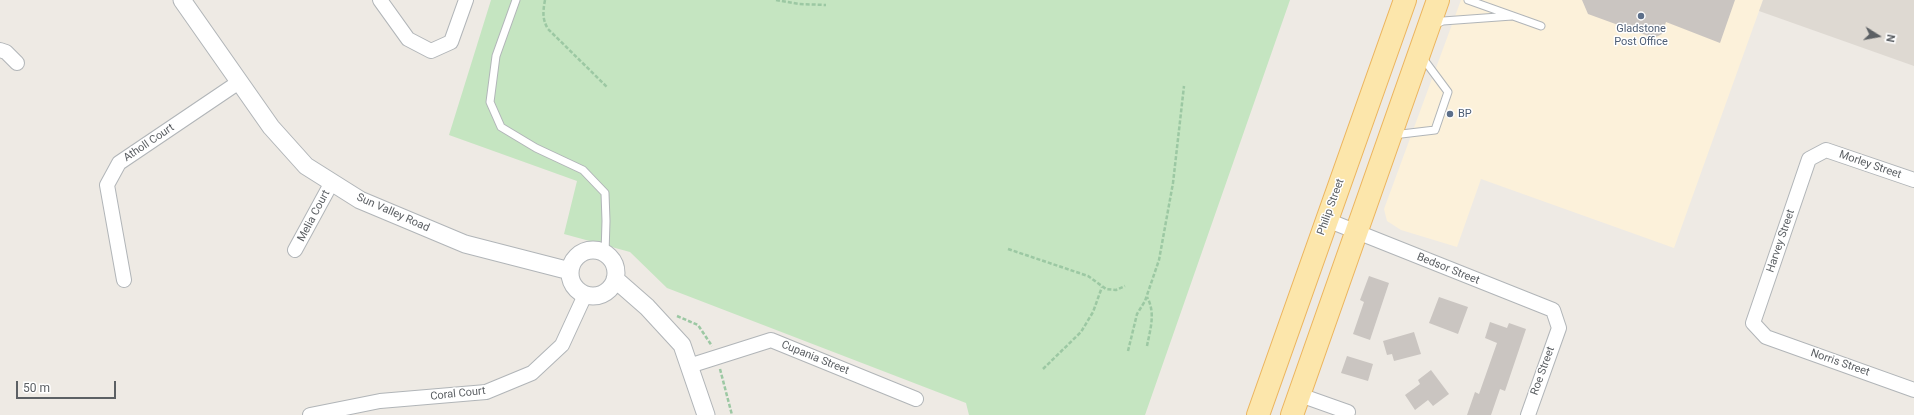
<!DOCTYPE html>
<style>
body{margin:0}
#map{position:relative;width:1914px;height:415px;overflow:hidden;background:#eeeae4;font-family:Roboto,sans-serif}
canvas{display:block}
.north{position:absolute;left:1858px;top:16px;width:40px;height:40px;-webkit-text-stroke:3px #fff;paint-order:stroke;rotate:101deg;font-size:11px;font-weight:700;line-height:16px;text-align:center;color:#5c6064}
.north::after{content:'';display:block;margin:auto;width:14px;height:18px;background:#5c6064;clip-path:polygon(50% 0,100% 100%,50% 72%,0 100%)}
.scale{position:absolute;left:16px;top:381px;width:100px;height:18px;box-sizing:border-box;border:2px solid #5c6064;border-top:0;padding-left:5px;font-size:12px;line-height:14px;white-space:nowrap;color:#5c6064;-webkit-text-stroke:3px #fff;paint-order:stroke}
</style>
<div id="map">
<canvas width="1914" height="415"></canvas>
<div class="north">N</div>
<div class="scale">50 m</div>
</div>
<script>
const context = document.querySelector('canvas').getContext('2d');
context.lineJoin = 'round';
function fill(path, color) { context.fillStyle = color; context.fill(path, 'evenodd'); }
function stroke(path, color, width, dash) { context.strokeStyle = color; context.lineWidth = width; context.lineCap = dash ? 'butt' : 'round'; context.setLineDash(dash || []); context.stroke(path); }
function write(font, color, halo, rows, align = 'center') {
  context.font = font + ' Roboto,sans-serif'; context.lineWidth = 3; context.setLineDash([]); context.textBaseline = 'middle'; context.strokeStyle = halo; context.fillStyle = color; for (const [text, x, y, turn = 0] of rows) {
    context.save(); context.translate(x, y); context.rotate((+turn || 0) * Math.PI / 180); context.textAlign = isNaN(turn) ? turn : align; if (halo) context.strokeText(text, 0, 0); context.fillText(text, 0, 0); context.restore();
  }
}
const commercial = new Path2D(`
 M 1461,0 L 1763,0 L 1674,248 L 1481,179 L 1457,247 L 1401,230 L 1387,221 L 1384,209 Z`);
const education = new Path2D(`
 M 1763,0 L 1914,0 L 1914,66 L 1759,11 Z`);
const green = new Path2D(`
 M 491,0 L 1290,0 L 1145,415 L 969,415 L 966,403 L 667,288 L 630,252 L 564,234 L 577,181 L 449,135 Z`);
const building = new Path2D(`
 M 1582,0 L 1735,0 L 1720,43 L 1666,22 L 1662,34 L 1654,38 L 1588,14 Z
 M 1369,276 L 1389,283 L 1370,340 L 1353,334 L 1364,302 L 1360,300 Z
 M 1439,297 L 1468,307 L 1458,334 L 1429,323 Z
 M 1490,322 L 1507,328 L 1509,323 L 1526,329 L 1505,391 L 1500,389 L 1491,415 L 1467,415 L 1475,392 L 1479,394 L 1497,343 L 1485,338 Z
 M 1414,332 L 1421,354 L 1394,361 L 1392,354 L 1387,355 L 1383,341 Z
 M 1347,356 L 1373,364 L 1368,381 L 1341,373 Z
 M 1431,370 L 1449,394 L 1433,406 L 1428,400 L 1415,410 L 1405,395 L 1420,384 L 1418,380 Z`);
const path = new Path2D(`
 M 545,0 C 543,11 542,19 548,29 L 607,87
 M 776,0 L 799,4 L 826,5
 M 1008,249 L 1088,276 L 1106,289 L 1116,290 L 1125,286
 M 614,258 L 621,264
 M 677,316 L 698,325 L 712,346
 M 1147,346 C 1150,330 1156,313 1147,297
 M 1128,351 L 1137,314 L 1145,301 L 1159,260 L 1173,183 L 1184,86
 M 720,369 L 732,415
 M 1043,369 L 1081,332 L 1093,312 L 1102,287`);
const service = new Path2D(`
 M 516,0 L 496,56 L 490,102 L 501,127 L 536,148 L 583,170 L 605,193 L 606,221 L 605,254
 M 1468,0 L 1541,26
 M 1434,25 L 1443,21 L 1512,16
 M 1393,135 L 1435,130 L 1448,92 L 1422,57`);
const minor = new Path2D(`
 M 380,0 L 408,39 L 431,51 L 451,42 L 466,0
 M 0,50 L 6,52 L 17,63
 M 1914,180 L 1826,150 L 1809,159 L 1753,323 L 1766,337 L 1914,390
 M 1327,220 L 1553,310 L 1559,328 L 1528,415
 M 295,250 L 332,182
 M 124,280 L 107,185 L 119,163 L 239,82
 M 689,366 L 771,340 L 916,399
 M 1300,395 L 1348,412
 M 310,415 L 380,401 L 486,392 L 532,373 L 562,345 L 585,295`);
const tertiary = new Path2D(`
 M 182,0 L 271,127 L 306,166 L 360,200 L 465,244 L 570,271
 M570 273a23 23 0 1 1 46 0a23 23 0 1 1-46 0Z
 M 615,279 L 647,307 L 682,345 L 706,415`);
const primary = new Path2D(`
 M 1258,415 L 1405,0
 M 1292,415 L 1438,0`);
const markers = [
 [1641,16,4,"#5c6f8a"],
 [1450,114,4,"#5c6f8a"]
];
const serviceNames = [
 ["Gladstone",1641,29],
 ["Post Office",1641,42],
 ["BP",1458,114,"left"]
];
const streetNames = [
 ["Atholl Court",149,143,-34],
 ["Morley Street",1870,165,19],
 ["Philip Street",1331,207,-70],
 ["Sun Valley Road",393,213,24],
 ["Melia Court",314,216,-62],
 ["Harvey Street",1781,241,-71],
 ["Bedsor Street",1448,269,22],
 ["Cupania Street",815,358,22],
 ["Norris Street",1840,363,19],
 ["Roe Street",1543,371,-70],
 ["Coral Court",458,394,-6]
];
fill(commercial, '#fcf1da');
fill(education, '#ded9d2');
fill(green, '#c5e5c1');
fill(building, '#cac5c1');
stroke(service, '#b1b5b8', 9);
stroke(minor, '#b1b5b8', 16);
stroke(tertiary, '#b1b5b8', 19);
stroke(primary, '#ecb55e', 24);
stroke(path, '#9cc8a3', 2.5, [4, 2]);
stroke(service, '#fff', 7);
stroke(minor, '#fff', 14);
stroke(tertiary, '#fff', 17);
stroke(primary, '#fce6ab', 22);
for (const [x, y, r, color] of markers) { const dot = new Path2D(); dot.arc(x, y, r, 0, 2 * Math.PI); context.fillStyle = color; context.fill(dot); stroke(dot, '#fff', 1.5); }
write('11px', '#4e5e75', '#fff', serviceNames);
write('11px', '#5c6064', '#fff', streetNames);
</script>
